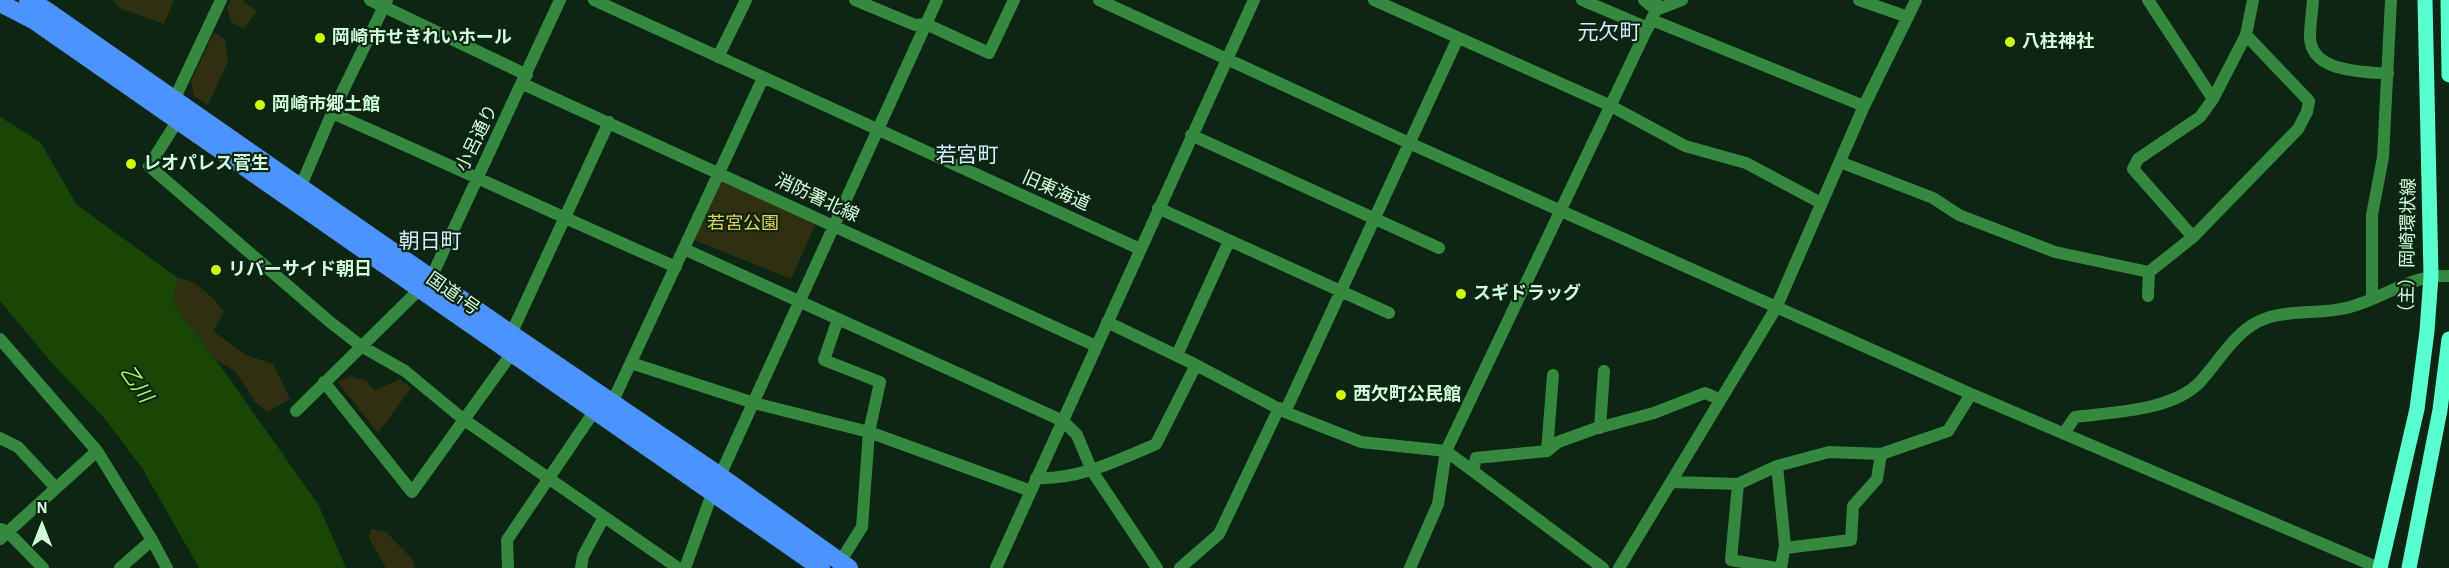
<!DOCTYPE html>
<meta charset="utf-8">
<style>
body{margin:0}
#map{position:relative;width:2449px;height:568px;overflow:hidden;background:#0d2613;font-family:"Alegreya Sans",sans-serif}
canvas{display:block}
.north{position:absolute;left:12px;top:496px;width:60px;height:60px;-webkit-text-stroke:4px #0d2613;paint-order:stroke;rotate:0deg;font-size:16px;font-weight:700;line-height:24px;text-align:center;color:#d2ffdb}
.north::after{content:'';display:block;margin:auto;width:21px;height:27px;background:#d2ffdb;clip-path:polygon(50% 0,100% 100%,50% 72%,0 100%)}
</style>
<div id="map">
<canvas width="2449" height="568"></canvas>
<div class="north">N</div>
</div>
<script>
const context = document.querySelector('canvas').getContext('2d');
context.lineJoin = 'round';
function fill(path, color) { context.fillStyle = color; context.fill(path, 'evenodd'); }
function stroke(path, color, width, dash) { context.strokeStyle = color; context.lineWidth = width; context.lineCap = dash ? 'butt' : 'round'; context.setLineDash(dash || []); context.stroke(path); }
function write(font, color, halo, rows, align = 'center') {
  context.font = font + ' "Alegreya Sans","Noto Sans JP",sans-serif'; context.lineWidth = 4.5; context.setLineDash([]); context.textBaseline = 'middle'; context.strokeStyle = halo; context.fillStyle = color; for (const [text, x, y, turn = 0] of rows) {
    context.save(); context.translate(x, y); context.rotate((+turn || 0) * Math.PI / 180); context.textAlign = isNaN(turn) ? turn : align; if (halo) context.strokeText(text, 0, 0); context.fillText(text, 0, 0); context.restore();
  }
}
const green = new Path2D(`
 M 113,0 L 174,0 L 164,24 L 119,8 Z
 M 231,0 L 244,0 L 244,2 L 257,11 L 244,29 L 231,22 L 227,7 Z
 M 214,32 L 225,39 L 228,61 L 208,105 L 194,96 L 191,81 Z
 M 720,178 L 818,219 L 791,279 L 694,240 Z
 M 178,278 C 198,281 213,297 224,312 L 213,331 L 246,355 L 273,364 L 290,399 L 268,412 L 256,403 L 235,371 L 216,360 L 171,302 Z
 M 350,376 L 366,381 L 375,391 L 400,379 L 411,388 L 378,433 L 338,382 Z
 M 371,529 L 386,532 L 413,560 L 415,568 L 386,568 L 369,538 Z`);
const water = new Path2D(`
 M 0,117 L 40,142 L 77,205 L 178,278 L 172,303 L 216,360 L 318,504 L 346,568 L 199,568 L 142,468 L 105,419 L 52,363 L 0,301 Z`);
const minor = new Path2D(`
 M 370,0 L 527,75
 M 594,0 L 1140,249
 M 855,0 L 915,25 L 926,24 L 989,53 L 1014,0
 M 1099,0 L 1409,143 L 1971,394 L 2379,568
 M 1374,0 L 1611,106 L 1685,146 L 1746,163 L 1821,203
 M 1582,0 L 1648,28
 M 1644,0 L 1656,10
 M 1859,0 L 1908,17
 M 2148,0 L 2213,99
 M 2313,0 C 2312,12 2310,25 2310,38 C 2312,73 2363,71 2388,74
 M 1656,10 L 1682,0
 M 1652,20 L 1864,106
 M 718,57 L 746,0
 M 523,84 C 715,170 905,259 1096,346
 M 174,100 L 221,0
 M 332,113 C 447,163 560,217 676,267
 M 178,120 L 149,166 L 330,322 L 361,346 L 405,371 L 463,419 L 678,568
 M 1191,135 L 1439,248
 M 1840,162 L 1933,198 L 1959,215 L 2055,252 L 2149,272 L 2148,296
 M 300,188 L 332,113 L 387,0
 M 1158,208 L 1389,313
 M 2193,237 L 2298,129 L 2307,112 L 2309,101 L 2246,35
 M 684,249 L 1063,421 L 1077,435 L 1092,471 L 1157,568
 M 2149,272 L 2193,237 L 2133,169 L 2138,159 L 2200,117 L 2213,99 L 2246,35 L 2253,0
 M 2372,298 L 2372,215 L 2383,157 L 2391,0
 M 838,319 L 824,360 L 880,382 L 869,432 L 862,527 L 840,562
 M 1107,322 L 1196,365 L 1285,412 L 1361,442 L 1446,451 L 1603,568
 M 511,334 L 609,122
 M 0,339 L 97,451 L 152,540 L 167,568
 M 1177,355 L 1229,241
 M 631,363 L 754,403 L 869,432 L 1031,491
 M 324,382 L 412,492 L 512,353
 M 612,403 L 763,78
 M 296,411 L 431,278 L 560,0
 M 1285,412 L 1458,38
 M 1600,428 L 1604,371
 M 2064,433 L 2075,417 C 2113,412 2172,411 2200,382 C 2217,363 2231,339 2252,325 C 2280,307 2319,316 2350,307 C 2387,297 2408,275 2449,276
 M 0,438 L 18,447 L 56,488
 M 1547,451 L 1553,375
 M 1777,466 L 1785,545 L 1781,568
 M 1473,471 L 1476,458 L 1547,451 L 1558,442 L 1594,429 L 1654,413 L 1705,393 L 1719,399
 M 1036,478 C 1079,480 1118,460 1156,444 L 1196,365
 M 1672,482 L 1738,484 L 1777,466 L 1829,452 L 1881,454 L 1948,431 L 1971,394
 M 1738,484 L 1731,560 L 1776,568
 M 1,529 L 8,532 L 43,568
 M 0,539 L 97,451
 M 1785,548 L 1851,540 L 1853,506 L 1877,479 L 1881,454
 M 120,568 L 152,540
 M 508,568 L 507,540 L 595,410
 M 581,568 L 583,556 L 604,517
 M 685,568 L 713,491 L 937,0
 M 996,568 L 1254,0
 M 1180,568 L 1219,534 L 1279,408
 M 1410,568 L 1438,504 L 1446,451 L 1656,10 L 1656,0
 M 1619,568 L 1776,308 L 1864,106 L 1916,0`);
const major = new Path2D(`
 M 2448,0 L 2449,75
 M 2380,568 L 2417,409 L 2427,331 L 2431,276 L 2425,0
 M 2409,568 L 2440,410 L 2449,339`);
const highway = new Path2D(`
 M 28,0 L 44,9 L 511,334 L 720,476 L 849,568
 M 0,3 L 35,21 L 821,568`);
const markers = [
 [320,38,6,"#cdfd00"],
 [2010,42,6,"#cdfd00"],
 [260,105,6,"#cdfd00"],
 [131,164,6,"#cdfd00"],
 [216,270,6,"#cdfd00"],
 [1461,294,6,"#cdfd00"],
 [1341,395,6,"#cdfd00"]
];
const poiNames = [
 ["岡崎市せきれいホール",332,38],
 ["八柱神社",2022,42],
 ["岡崎市郷土館",272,105],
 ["レオパレス菅生",143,164],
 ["リバーサイド朝日",228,270],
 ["スギドラッグ",1473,294],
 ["西欠町公民館",1353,395]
];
const streetNames = [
 ["小呂通り",477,138,-64],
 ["旧東海道",1056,191,24],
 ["消防署北線",817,198,25],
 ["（主）岡崎環状線",2408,250,-89],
 ["国道1号",453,294,35]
];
const parkNames = [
 ["若宮公園",743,224]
];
const waterNames = [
 ["乙川",136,384,55]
];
const quarterNames = [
 ["元欠町",1609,33],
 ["若宮町",967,156],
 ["朝日町",430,242]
];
fill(green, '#2f300f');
fill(water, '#184606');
stroke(minor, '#34893f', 12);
stroke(major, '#59ffcf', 15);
stroke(highway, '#4d93ff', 18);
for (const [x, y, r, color] of markers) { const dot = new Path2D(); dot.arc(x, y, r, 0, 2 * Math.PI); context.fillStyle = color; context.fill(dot); stroke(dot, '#0d2613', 2); }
write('bold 18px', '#d2ffdb', '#0d2613', poiNames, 'left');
write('18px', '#d2ffdb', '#0d2613', streetNames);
write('18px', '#e9d154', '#0d2613', parkNames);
write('italic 20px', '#a7ff60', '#0d2613', waterNames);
write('21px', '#d4ecff', '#0d2613', quarterNames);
</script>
